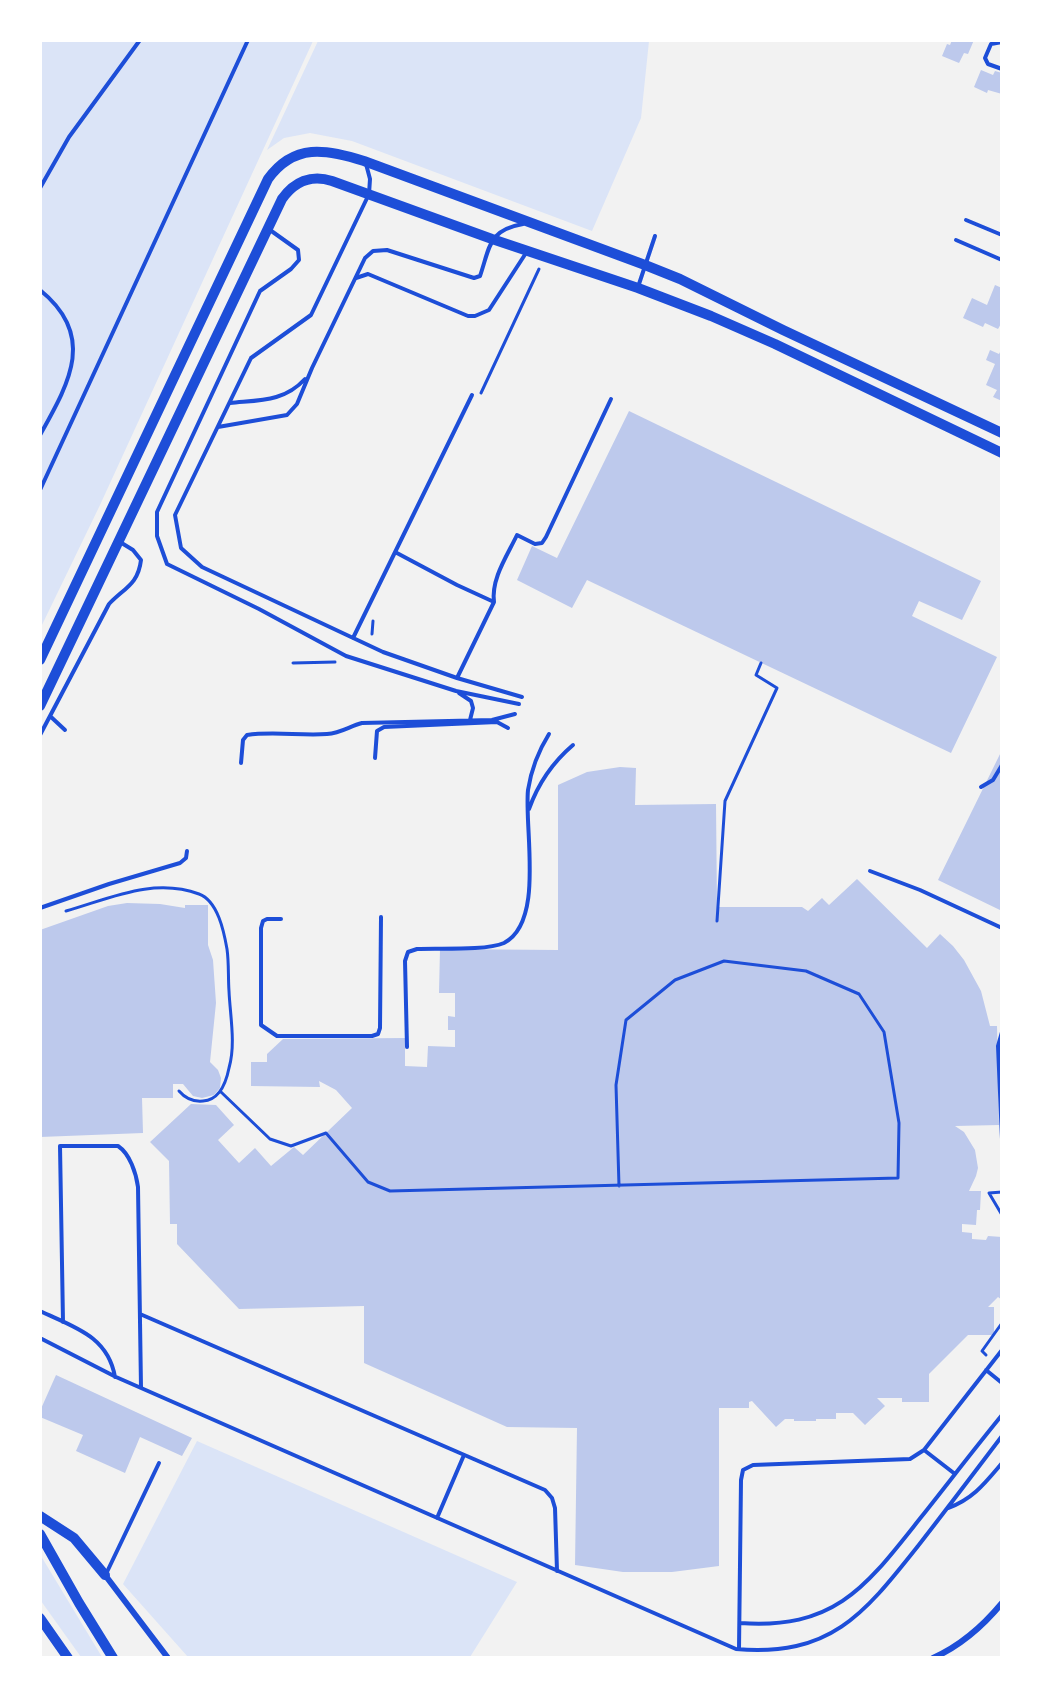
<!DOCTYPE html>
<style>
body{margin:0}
#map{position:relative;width:1042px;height:1698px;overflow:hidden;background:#f2f2f2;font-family:Barlow,sans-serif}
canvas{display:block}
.frame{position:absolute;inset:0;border:42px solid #fff;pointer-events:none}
</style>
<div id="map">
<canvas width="1042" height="1698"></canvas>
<div class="frame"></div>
</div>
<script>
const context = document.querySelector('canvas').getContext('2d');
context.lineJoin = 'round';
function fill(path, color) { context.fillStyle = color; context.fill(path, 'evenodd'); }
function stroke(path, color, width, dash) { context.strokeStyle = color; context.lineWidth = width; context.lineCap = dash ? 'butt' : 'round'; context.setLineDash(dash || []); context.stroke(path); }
const green = new Path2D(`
 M 41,41 L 313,41 L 100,505 L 41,627 Z
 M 318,41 L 649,41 L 641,118 L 592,231 L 352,141 L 310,133 L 284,138 L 267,150 Z
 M 197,1441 L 517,1582 L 470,1657 L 188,1657 L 123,1584 Z
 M 41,1556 L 102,1657 L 81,1657 L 41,1601 Z`);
const building = new Path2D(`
 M 952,40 L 974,40 L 968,54 L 964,53 L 959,63 L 942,56 L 947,44 L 950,45 Z
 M 981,70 L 993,75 L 995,71 L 1002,73 L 1002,94 L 988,90 L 987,93 L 974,87 Z
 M 995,285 L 1002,288 L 1002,322 L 998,329 L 985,323 L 983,327 L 963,318 L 972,298 L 987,305 Z
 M 1002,348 L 1002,401 L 993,397 L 997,390 L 986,385 L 995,364 L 986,360 L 990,350 L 999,354 Z
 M 629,411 L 981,581 L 962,620 L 919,601 L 912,616 L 997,657 L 951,753 L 587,580 L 572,608 L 517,580 L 532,546 L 557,558 Z
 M 1002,750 L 1002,911 L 938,880 Z
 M 620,767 L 636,768 L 635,805 L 716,804 L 717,907 L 802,907 L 808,911 L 822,898 L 829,905 L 857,879 L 927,948 L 940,934 L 953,946 L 964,960 L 981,991 L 990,1026 L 997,1026 L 999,1125 L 955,1126 L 964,1132 L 975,1150 L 978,1168 L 976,1176 L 969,1191 L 981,1191 L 980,1210 L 977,1210 L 976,1225 L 962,1224 L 962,1232 L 972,1233 L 972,1239 L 986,1240 L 988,1236 L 1002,1237 L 1002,1300 L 998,1297 L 988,1307 L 994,1307 L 994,1335 L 968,1335 L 929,1374 L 929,1402 L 902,1402 L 902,1398 L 877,1398 L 885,1406 L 865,1425 L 853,1413 L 836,1413 L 836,1419 L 816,1419 L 816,1421 L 794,1421 L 794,1419 L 785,1419 L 776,1427 L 752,1401 L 749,1402 L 749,1408 L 719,1408 L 719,1566 L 672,1572 L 623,1572 L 575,1565 L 577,1428 L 507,1427 L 364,1363 L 364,1306 L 239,1309 L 177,1244 L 177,1224 L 170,1224 L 169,1161 L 150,1142 L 191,1104 L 216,1105 L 234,1125 L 218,1140 L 239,1163 L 255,1148 L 271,1166 L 294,1147 L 303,1155 L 352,1108 L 336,1090 L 319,1081 L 320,1087 L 251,1086 L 251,1062 L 267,1062 L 267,1054 L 283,1039 L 405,1038 L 405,1066 L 427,1067 L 428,1046 L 455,1047 L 455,1030 L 448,1030 L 448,1016 L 455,1017 L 455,993 L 439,993 L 440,949 L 558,950 L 558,785 L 587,772 Z
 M 127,903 L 160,904 L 185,908 L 185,905 L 208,905 L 208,945 L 213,960 L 216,1003 L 210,1062 L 218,1070 L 221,1078 L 220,1088 L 214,1095 L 202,1098 L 193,1096 L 183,1084 L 173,1084 L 173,1098 L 142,1098 L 143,1133 L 40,1137 L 40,930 L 108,906 Z
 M 56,1375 L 192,1438 L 182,1456 L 140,1437 L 125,1473 L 76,1451 L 83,1435 L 40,1417 L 40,1411 Z`);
const path = new Path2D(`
 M 481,393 L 539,269
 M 372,634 L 373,621
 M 293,663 L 335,662
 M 66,911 C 109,899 153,877 199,894 C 218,901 224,932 227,949 C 229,963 228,977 229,991 C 230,1015 236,1044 229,1068 C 226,1083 220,1100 203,1101 C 193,1102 185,1098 179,1091
 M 717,921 L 725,801 L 777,688 L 756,675 L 761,663
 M 221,1092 L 270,1139 L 291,1146 L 326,1133 L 368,1182 L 390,1191 L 898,1178 L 899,1123 L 884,1032 L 859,994 L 806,971 L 724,961 L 675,980 L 626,1020 L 616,1085 L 619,1186
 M 1002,1192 L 989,1193 L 1002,1215
 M 986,1355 L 982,1351 L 1002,1323`);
const service = new Path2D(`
 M 1002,42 L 991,44 L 985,58 L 988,64 L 1002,69
 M 366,164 L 370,179 L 369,194 L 311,315 L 251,358 L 175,515 L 181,548 L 202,567 L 383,652 L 457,678 L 522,697
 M 40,188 L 69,137 L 140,40
 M 966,220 L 1002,235
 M 270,230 L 298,250 L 299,260 L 291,269 L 260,291 L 157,512 L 157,536 L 167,564 L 259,609 L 346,656 L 456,691 L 519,704
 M 956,240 L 1002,260
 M 356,278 L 368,274 L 468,316 L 475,316 L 489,310 L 526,253
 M 638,287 L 655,236
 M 40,290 C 97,336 69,383 40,435
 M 230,403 C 259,400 284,402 305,379
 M 218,427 L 287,415 L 297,404 L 312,368 L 365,258 L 373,251 L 387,250 L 474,278 L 480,276 C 490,247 488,230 523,224
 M 40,490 L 248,40
 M 395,552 L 457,585 L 494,602
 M 353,638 L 472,395
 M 457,678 L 494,602 C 491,579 507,556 517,535 L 535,544 L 542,543 L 546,537 L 611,399
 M 459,693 L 471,701 L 473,708 L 470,720
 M 50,716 L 65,730
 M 40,735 L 109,604 C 124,588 138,585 141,560 L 133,550 L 120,542
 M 375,758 L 377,731 L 384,727 L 497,722 L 508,728
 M 241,763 L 243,740 L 247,735 C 273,731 301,736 327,734 C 341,733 350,726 362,723 L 492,720 L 515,714
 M 981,787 L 993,780 L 1002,765
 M 529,809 C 538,784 553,762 573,745
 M 870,871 L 920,890 L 1002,928
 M 40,908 L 109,884 L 180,863 L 186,858 L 187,851
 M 281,919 L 267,919 L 263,921 L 261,928 L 261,1025 L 277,1036 L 372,1036 L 378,1034 L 380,1028 L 381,917
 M 1002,1032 L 998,1046 L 1002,1139
 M 407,1047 L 405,961 L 408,952 L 417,949 C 438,948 486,951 504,943 C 545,922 524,829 528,790 C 531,771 539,750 549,734
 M 40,1311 C 74,1327 108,1336 115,1377
 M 140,1314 L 545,1490 L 552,1498 L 555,1508 L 557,1571
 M 63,1322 L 60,1146 L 118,1146 C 130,1154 136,1173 138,1187 L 141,1388
 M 40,1338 L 116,1377 L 736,1649 C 831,1657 864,1614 918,1546 C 946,1510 974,1473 1002,1436
 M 986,1370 L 1002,1383
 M 924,1450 L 955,1474
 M 948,1508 C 973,1499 985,1483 1002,1463
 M 437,1518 L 464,1455
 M 106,1574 L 159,1463
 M 740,1623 C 837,1630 867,1585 922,1516 C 949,1482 975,1448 1002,1415
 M 739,1649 L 741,1480 L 743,1470 L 753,1465 L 910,1459 L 924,1450 L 1002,1350`);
const minor = new Path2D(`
 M 105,1575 L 168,1658
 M 933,1658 C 960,1646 983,1626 1002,1603`);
const secondary = new Path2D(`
 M 40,660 L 268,179 C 294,143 326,149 364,161 L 645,265 L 680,279 L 783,330 L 1002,433
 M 40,706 L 282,199 C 294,182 311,174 332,181 L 492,239 L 638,288 L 711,316 L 775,344 L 1002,453`);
const primary = new Path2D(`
 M 40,1516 L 74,1538 L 105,1575
 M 40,1534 L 79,1603 L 113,1658
 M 40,1618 L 68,1658`);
fill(green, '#dbe4f7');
fill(building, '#bdc9ec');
stroke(path, '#1d4ed8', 3);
stroke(service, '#1d4ed8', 4);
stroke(minor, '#1d4ed8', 6);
stroke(secondary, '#1d4ed8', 10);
stroke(primary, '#1d4ed8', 10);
</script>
